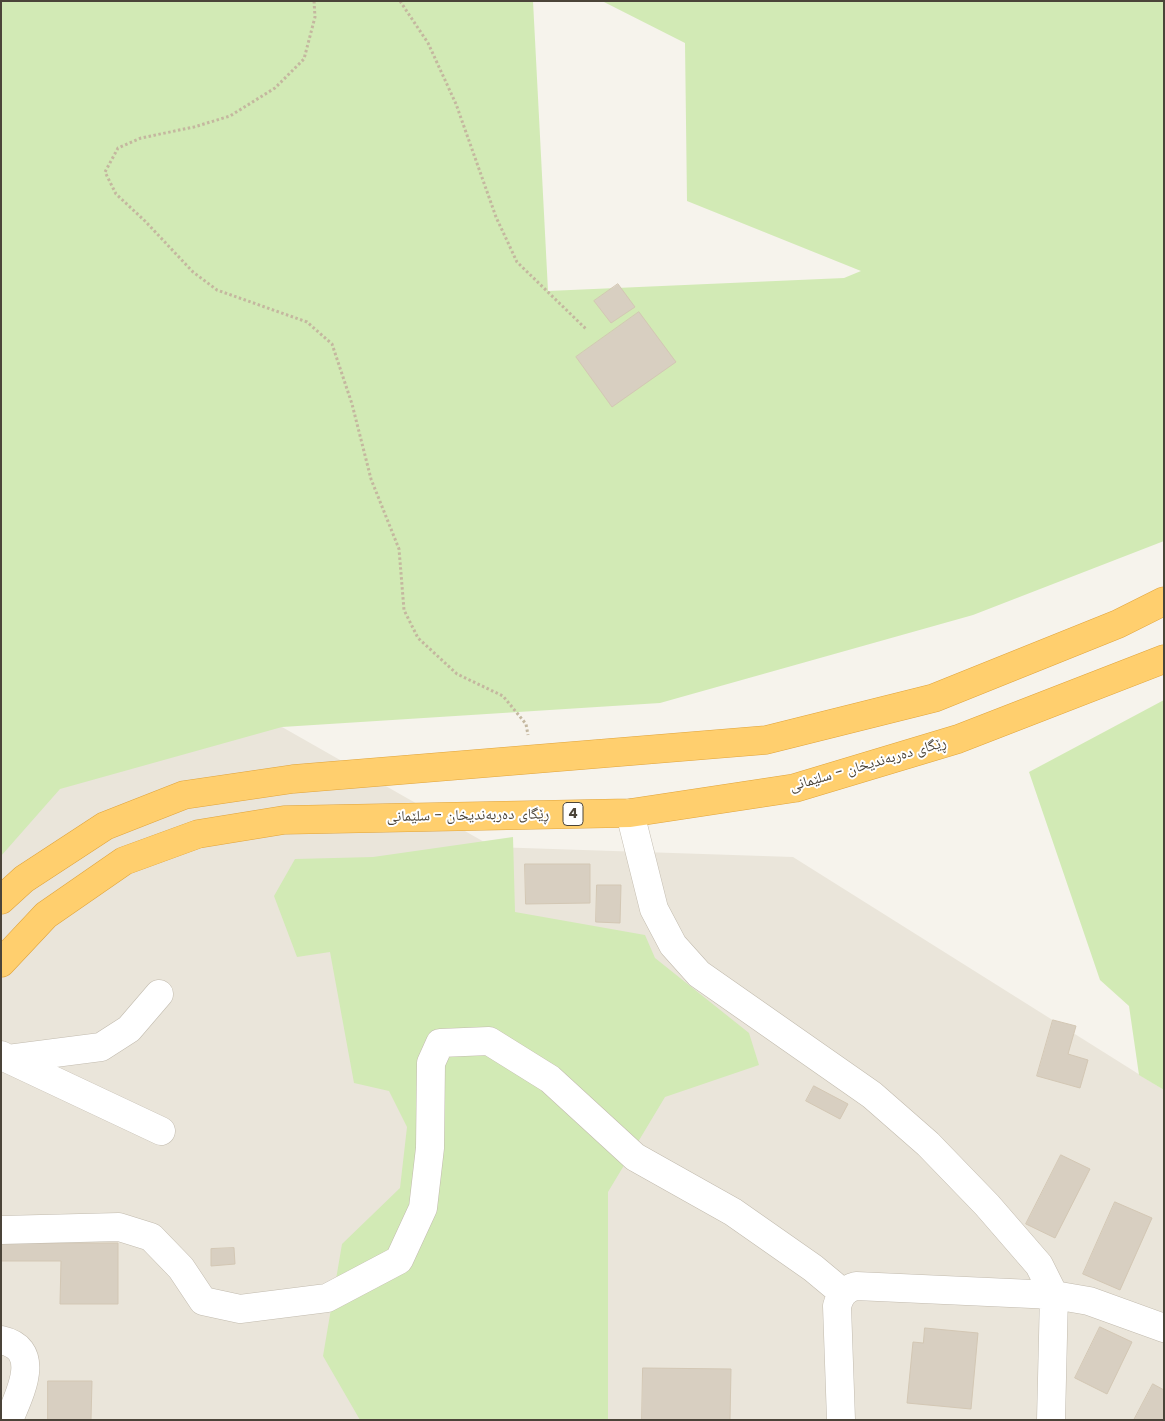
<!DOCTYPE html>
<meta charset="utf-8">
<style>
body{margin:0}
#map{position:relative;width:1165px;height:1421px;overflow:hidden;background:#f6f3ec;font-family:Poppins,sans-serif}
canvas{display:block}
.frame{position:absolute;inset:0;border:2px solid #4b4439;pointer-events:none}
</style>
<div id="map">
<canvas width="1165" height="1421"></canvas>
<div class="frame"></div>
</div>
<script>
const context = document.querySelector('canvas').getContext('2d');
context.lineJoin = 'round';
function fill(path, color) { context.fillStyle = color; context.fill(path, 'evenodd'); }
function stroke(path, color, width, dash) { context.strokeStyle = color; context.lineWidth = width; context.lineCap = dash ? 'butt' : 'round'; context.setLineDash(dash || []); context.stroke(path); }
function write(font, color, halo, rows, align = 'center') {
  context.font = font + ' Poppins,"Noto Naskh Arabic",sans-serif'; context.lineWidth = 4; context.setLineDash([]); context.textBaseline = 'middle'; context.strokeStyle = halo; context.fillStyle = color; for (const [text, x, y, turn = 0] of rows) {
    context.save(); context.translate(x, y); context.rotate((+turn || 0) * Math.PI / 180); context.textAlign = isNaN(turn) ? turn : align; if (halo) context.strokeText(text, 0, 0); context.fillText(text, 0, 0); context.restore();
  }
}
const residential = new Path2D(`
 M 1,630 L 282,727 L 493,847 L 793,857 L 1164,1090 L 1164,1420 L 1,1420 Z`);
const green = new Path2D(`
 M 1,1 L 533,1 L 548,291 L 844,278 L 861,271 L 687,201 L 685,43 L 602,1 L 1164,1 L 1164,541 L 973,615 L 660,703 L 282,727 L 60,789 L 1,856 Z
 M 1164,700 L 1164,1090 L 1139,1075 L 1129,1006 L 1100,980 L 1029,772 Z
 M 513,837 L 515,912 L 645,935 L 655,958 L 749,1033 L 759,1065 L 665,1097 L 608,1192 L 608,1420 L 360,1420 L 323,1356 L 342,1244 L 400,1188 L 407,1127 L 389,1091 L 354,1083 L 330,952 L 297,957 L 274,896 L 295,859 L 373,857 Z`);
const building = new Path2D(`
 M 618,284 L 635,307 L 611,323 L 594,301 Z
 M 639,312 L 676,362 L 612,407 L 576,357 Z
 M 525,864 L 590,864 L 590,903 L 526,904 Z
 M 597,885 L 621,885 L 620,923 L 596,922 Z
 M 1053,1020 L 1076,1026 L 1068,1054 L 1088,1060 L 1080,1088 L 1037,1076 Z
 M 814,1086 L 848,1104 L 840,1119 L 806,1101 Z
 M 1061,1155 L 1090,1169 L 1055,1238 L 1026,1224 Z
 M 1115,1202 L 1152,1218 L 1120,1290 L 1083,1274 Z
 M 1,1243 L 118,1243 L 118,1304 L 60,1304 L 61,1261 L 1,1261 Z
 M 234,1248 L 235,1264 L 211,1266 L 211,1249 Z
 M 1100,1327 L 1132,1342 L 1107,1394 L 1075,1378 Z
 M 925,1328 L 978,1333 L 971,1409 L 907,1403 L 913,1342 L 923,1343 Z
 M 643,1368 L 731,1369 L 730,1420 L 642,1420 Z
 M 48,1381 L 92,1381 L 91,1420 L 48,1420 Z
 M 1153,1384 L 1164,1390 L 1164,1420 L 1134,1420 Z`);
const path = new Path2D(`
 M 314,1 L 315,17 L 304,59 L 275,88 L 230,116 L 194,127 L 141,138 L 118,148 L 105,172 L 116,194 L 145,221 L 193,272 L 217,290 L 307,322 L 332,344 L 352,404 L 371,479 L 399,549 L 404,610 L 418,638 L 457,674 L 503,696 L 526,724 L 528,735
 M 400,1 L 428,43 L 456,104 L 496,217 L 517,262 L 586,329`);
const minor = new Path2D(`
 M 630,813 L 654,909 L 673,945 L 699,974 L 872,1095 L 928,1144 L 987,1205 L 1039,1265 L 1054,1295 L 1051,1420
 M 1,1055 L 8,1059 L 101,1047 L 129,1029 L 159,994
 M 8,1059 L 161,1131
 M 1,1230 L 119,1227 L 151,1237 L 181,1268 L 203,1301 L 240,1309 L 327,1298 L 399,1260 L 423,1208 L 430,1148 L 431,1063 L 440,1043 L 489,1041 L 550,1079 L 635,1157 L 733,1212 L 813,1268 L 843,1293
 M 1,1340 C 44,1349 19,1395 9,1420
 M 841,1420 L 837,1306 C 840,1295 845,1289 856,1286 L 1054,1295 L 1089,1301 L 1164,1328`);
const highway = new Path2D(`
 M 1,900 L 24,879 L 105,826 L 184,795 L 293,779 L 766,740 L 934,698 L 1118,624 L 1164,601
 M 1,963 L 46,915 L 124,861 L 198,834 L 284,820 L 630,813 L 795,788 L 958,739 L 1164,659`);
const shields = [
 [573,814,20]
];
const shieldNames = [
 ["4",573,814]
];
const streetNames = [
 ["ڕێگای دەربەندیخان - سلێمانی",868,765,-16],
 ["ڕێگای دەربەندیخان - سلێمانی",468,816,-1]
];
fill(residential, '#eae5da');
fill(green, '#d2eab5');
fill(building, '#d8cfc1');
stroke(building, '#d3c7b4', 1);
stroke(minor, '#c2bbae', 29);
stroke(highway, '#e0a43c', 29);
stroke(path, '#c4b79f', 3, [2.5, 2.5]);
stroke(minor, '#fff', 28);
stroke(highway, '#ffcf6e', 28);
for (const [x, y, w] of shields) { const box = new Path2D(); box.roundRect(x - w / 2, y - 11.5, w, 23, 4); context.fillStyle = '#fff'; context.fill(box); stroke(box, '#4b4439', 1); }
write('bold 14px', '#4b4439', null, shieldNames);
write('15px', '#4b4439', '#fff', streetNames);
</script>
